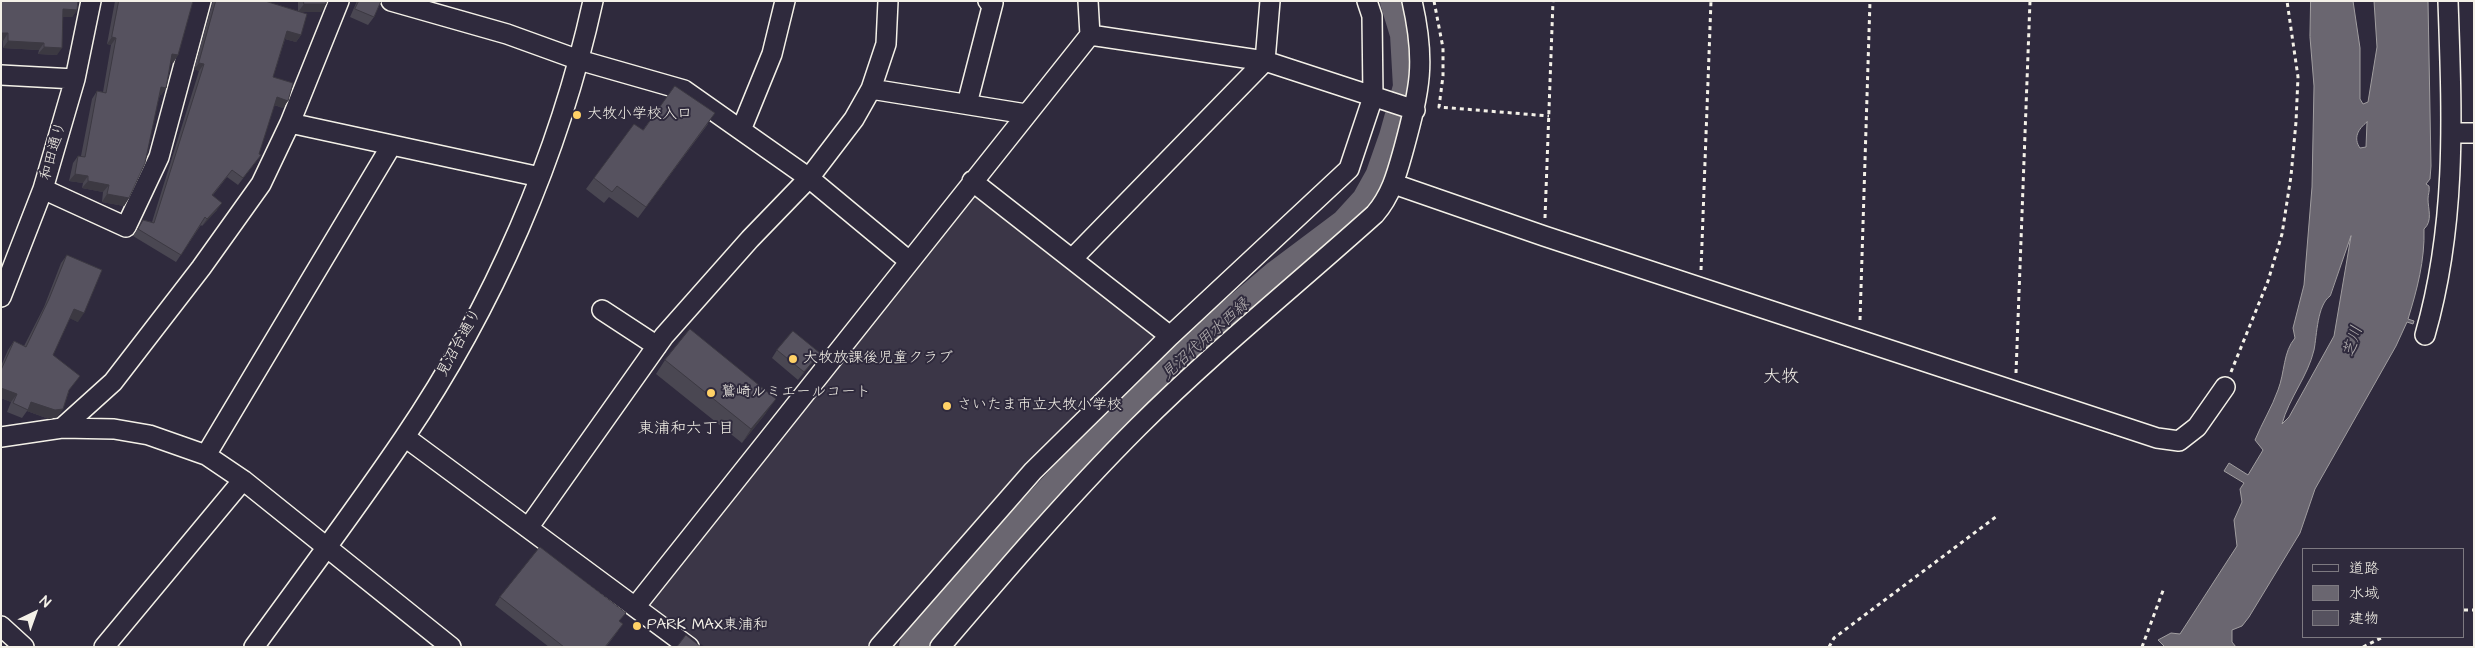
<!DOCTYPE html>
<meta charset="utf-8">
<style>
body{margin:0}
#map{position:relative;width:2475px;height:648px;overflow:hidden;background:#2f2a3d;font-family:"Architects Daughter","Klee One",sans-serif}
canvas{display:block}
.frame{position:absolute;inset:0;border:2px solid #f4f1e8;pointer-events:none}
.legend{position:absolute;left:2302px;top:548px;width:162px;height:90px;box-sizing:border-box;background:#2f2a3d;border:1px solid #7e7a81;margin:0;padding:6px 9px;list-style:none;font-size:15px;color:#f4f1e8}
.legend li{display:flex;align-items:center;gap:10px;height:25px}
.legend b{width:25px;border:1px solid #7e7a81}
.north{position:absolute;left:10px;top:588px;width:50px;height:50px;-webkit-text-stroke:4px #2f2a3d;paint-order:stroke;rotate:42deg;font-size:14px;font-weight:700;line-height:20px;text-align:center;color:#f4f1e8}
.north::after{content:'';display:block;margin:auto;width:18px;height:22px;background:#f4f1e8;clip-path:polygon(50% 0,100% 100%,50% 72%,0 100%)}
</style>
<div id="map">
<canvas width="2475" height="648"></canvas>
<div class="frame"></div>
<ul class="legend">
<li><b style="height:6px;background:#2f2a3d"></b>道路</li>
<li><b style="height:14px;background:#6a6670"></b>水域</li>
<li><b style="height:14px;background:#56525f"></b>建物</li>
</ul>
<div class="north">N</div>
</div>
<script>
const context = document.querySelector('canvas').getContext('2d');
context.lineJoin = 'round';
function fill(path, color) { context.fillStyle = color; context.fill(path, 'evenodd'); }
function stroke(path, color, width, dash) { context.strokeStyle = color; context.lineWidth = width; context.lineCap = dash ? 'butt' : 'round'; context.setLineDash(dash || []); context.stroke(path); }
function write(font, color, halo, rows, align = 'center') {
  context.font = font + ' "Architects Daughter","Klee One",sans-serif'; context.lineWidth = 4; context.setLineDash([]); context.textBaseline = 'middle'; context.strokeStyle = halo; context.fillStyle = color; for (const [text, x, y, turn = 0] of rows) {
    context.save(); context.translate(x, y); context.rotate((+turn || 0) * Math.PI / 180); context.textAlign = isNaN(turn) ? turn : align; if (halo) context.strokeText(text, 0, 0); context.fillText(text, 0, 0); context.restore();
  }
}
const built = new Path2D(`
 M 972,195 L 979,195 L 1154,336 L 1155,342 L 1025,469 L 868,647 L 705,647 L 649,607 L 649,599 Z`);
const water = new Path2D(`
 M 2311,1 L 2353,1 L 2360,48 L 2360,99 L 2363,104 L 2368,102 L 2377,47 L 2374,1 L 2428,1 L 2431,166 L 2430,179 L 2426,184 L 2429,186 C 2430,191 2428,194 2428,199 C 2428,209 2433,221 2424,229 C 2425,260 2417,290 2408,319 L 2414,321 L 2413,324 L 2407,322 L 2396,346 L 2315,489 L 2300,533 L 2249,617 L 2242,626 L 2232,630 L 2232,642 L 2236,647 L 2165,647 L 2158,640 L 2171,633 L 2180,634 L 2237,546 L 2234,520 L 2242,502 L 2240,489 L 2244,483 L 2224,471 L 2229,463 L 2248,475 L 2263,450 L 2255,440 C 2262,423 2272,407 2278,390 C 2285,372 2283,352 2295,338 L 2293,328 L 2304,285 L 2312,187 L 2314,86 L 2310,37 ZM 2367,122 L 2366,147 L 2360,148 C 2353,138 2358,129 2367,122 ZM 2351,236 L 2334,336 L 2289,417 L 2282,424 C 2289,398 2308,376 2314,350 C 2317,335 2317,305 2330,296 Z`);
const river = new Path2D(`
 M 916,647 L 976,575 L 1131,407 L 1204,340 L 1279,276 L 1347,225 L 1368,202 L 1382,177 L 1396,137 L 1410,87 L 1407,34 L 1397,1`);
const path = new Path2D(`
 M 1434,1 L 1443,48 L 1443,76 L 1439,107 L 1549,116
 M 1545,218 L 1553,1
 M 1701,270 L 1711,1
 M 1860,320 L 1870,1
 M 2231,372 L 2268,281 L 2282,234 L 2291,176 L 2296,122 L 2298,77 L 2287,1
 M 2016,373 L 2030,1
 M 2464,610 L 2474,610
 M 1829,647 L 1834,638 L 1997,516
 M 2142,647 L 2164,588
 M 2363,647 L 2383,637`);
const minor = new Path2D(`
 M 391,1 L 507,34 L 579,60 L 684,90 L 809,178 L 909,261
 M 1090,35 L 1265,61 L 1415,110
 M 1,75 L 75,79
 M 871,89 L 1026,114
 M 967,104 L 993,3 L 988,1
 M 290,123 L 540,177
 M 741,130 L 772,54 L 785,1
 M 2453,133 L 2474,133
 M 972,181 L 1170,336
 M 1394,184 L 1544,236 L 2157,438 L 2179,441 L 2197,427 L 2225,387
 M 43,189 L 126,227 L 159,157 L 201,1
 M 1072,259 L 1265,61 L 1270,1
 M 1,297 L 43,189 L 75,79 L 91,1
 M 602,310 L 657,346
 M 2425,335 C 2457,223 2452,116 2448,1
 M 62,428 L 113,382 L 201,268 L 261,184 L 290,123 L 339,1
 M 1,437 L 62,428 L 114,429 L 149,435 L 206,455 L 243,480 L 451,647
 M 405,437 L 689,647
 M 206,455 L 391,146
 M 528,528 L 664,336 L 750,239 L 809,178 L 854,119 L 871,89 L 886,44 L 888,1
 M 635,607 L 1090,35 L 1088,1
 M 1,626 L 24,647
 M 104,647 L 243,480
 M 254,647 C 304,578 356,509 404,438 C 493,307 559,156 593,1
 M 879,647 L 1033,471 L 1170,336 L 1349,169 L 1373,97 L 1372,16 L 1367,1
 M 940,647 C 1004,572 1068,497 1138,427 C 1213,352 1296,285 1375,214 C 1392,194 1397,173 1404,148 C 1420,89 1426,62 1412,1`);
const wall = new Path2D(`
 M 1,1 L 77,10 L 72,17 L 63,17 L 57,55 L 38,54 L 39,50 L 3,48 Z
 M 115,1 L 193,1 L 178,55 L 173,63 L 171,62 L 166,88 L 161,95 L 160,95 L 129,198 L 124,206 L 102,202 L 103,192 L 82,188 L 83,183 L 69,181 L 73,163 L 78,156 L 81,156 L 92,99 L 97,91 L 103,92 L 111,45 L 107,44 Z
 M 213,1 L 265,1 L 298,11 L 298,1 L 326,1 L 326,4 L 321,12 L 299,12 L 301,35 L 296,42 L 285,39 L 273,77 L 283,108 L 274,105 L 259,154 L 261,155 L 238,185 L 227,177 L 213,195 L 217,210 L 202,226 L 201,225 L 176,262 L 133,236 L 143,220 L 152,222 L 199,71 L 194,69 Z
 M 357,1 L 381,1 L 374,17 L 368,25 L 350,17 Z
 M 708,124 L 638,218 L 609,197 L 604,203 L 586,189 L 594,178 L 643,130 Z
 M 67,255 L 78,322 L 70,318 L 53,355 L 69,391 L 63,409 L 57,417 L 49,419 L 27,411 L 22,418 L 7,412 L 11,402 L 1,398 L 1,366 L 8,350 L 14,341 L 24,346 L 44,307 L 61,263 Z
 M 777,350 L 820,353 L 798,380 L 772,358 Z
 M 665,360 L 766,413 L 742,443 L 656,374 Z
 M 500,597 L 620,621 L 618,631 L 606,647 L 549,647 L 495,605 Z`);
const shadedWall = new Path2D(`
 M 304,4 L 326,4 L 321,12 L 298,12 Z
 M 63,9 L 77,10 L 72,17 L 58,17 Z
 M 287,31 L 301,35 L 296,42 L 282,38 Z
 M 1,33 L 8,33 L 3,41 L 1,41 Z
 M 112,37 L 116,38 L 111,45 L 107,44 Z
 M 8,41 L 44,43 L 39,50 L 3,48 Z
 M 44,47 L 62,48 L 57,55 L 38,54 Z
 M 172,54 L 178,55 L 173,63 L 167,61 Z
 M 199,63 L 204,64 L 199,71 L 194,69 Z
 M 161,87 L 166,88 L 161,95 L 156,95 Z
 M 277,97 L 288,101 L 283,108 L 272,104 Z
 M 75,174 L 88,176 L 83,183 L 69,181 Z
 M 88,181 L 109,185 L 103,192 L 82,188 Z
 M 107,194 L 129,198 L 124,206 L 102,202 Z
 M 222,203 L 217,210 L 202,226 L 207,219 Z
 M 74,309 L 84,313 L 78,322 L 69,318 Z
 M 820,353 L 814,361 L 798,380 L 804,372 Z
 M 1,388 L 17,394 L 11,402 L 1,398 Z
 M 776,399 L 766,413 L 742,443 L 751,429 Z
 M 31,402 L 63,409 L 57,417 L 49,419 L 27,411 Z`);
const building = new Path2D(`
 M 1,1 L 78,1 L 77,10 L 63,9 L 62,48 L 44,47 L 44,43 L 8,41 L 8,33 L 1,33 Z
 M 119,1 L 193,1 L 178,55 L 172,54 L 166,88 L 161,87 L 145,163 L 129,198 L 107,194 L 109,185 L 88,181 L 88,176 L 75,174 L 78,156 L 85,157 L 97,91 L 106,93 L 116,38 L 112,37 Z
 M 216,1 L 265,1 L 307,14 L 301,35 L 287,31 L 273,77 L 293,83 L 288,101 L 277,97 L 259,154 L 261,155 L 243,178 L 232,170 L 212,195 L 222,203 L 207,219 L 205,217 L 181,255 L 138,229 L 143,220 L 154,223 L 204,64 L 199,63 Z
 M 304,1 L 326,1 L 326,4 L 304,4 Z
 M 359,1 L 381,1 L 374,17 L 355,9 Z
 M 675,86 L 715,113 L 646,207 L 617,186 L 612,192 L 594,178 L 634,124 L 643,130 Z
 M 67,255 L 102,270 L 84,313 L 74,309 L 53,355 L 80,376 L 69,390 L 63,409 L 55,410 L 31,402 L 28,410 L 13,403 L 17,394 L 1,388 L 1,370 L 14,341 L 26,347 L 49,299 Z
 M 690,329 L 776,399 L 751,429 L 665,360 Z
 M 793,331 L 820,353 L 804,372 L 777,350 Z
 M 540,547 L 626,613 L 619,621 L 623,624 L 605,647 L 564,647 L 500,597 Z
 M 686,635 L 701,647 L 677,647 Z`);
const markers = [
 [577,115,5,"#ffd166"],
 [793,359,5,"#ffd166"],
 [711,393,5,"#ffd166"],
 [947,406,5,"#ffd166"],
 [637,626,5,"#ffd166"]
];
const poiNames = [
 ["大牧小学校入口",587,115],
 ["大牧放課後児童クラブ",803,359],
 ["鷲崎ルミエールコート",721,393],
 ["さいたま市立大牧小学校",957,406],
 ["PARK MAX東浦和",647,626]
];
const streetNames = [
 ["和田通り",54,151,-74],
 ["見沼台通り",460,343,-61]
];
const waterNames = [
 ["見沼代用水西縁",1206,340,-42],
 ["芝川",2354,342,-73]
];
const neighbourhoodNames = [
 ["東浦和六丁目",686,430]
];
const quarterNames = [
 ["大牧",1781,378]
];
fill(built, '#3b3647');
fill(water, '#6a6670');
stroke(water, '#a19ea0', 1);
stroke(river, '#6a6670', 34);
stroke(minor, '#f4f1e8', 22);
stroke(path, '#f4f1e8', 3, [4, 4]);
stroke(minor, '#2f2a3d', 19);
fill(wall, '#4a4752');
fill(shadedWall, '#3c3942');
fill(building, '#56525f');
stroke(building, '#3c3942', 1);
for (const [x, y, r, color] of markers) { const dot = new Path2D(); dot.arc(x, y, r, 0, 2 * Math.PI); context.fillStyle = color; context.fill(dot); stroke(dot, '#2f2a3d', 2); }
write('15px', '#f4f1e8', '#2f2a3d', poiNames, 'left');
write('15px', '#f4f1e8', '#2f2a3d', streetNames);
write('italic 16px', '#b6b2b2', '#2f2a3d', waterNames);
write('16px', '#f4f1e8', '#2f2a3d', neighbourhoodNames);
write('18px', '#f4f1e8', '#2f2a3d', quarterNames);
</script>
